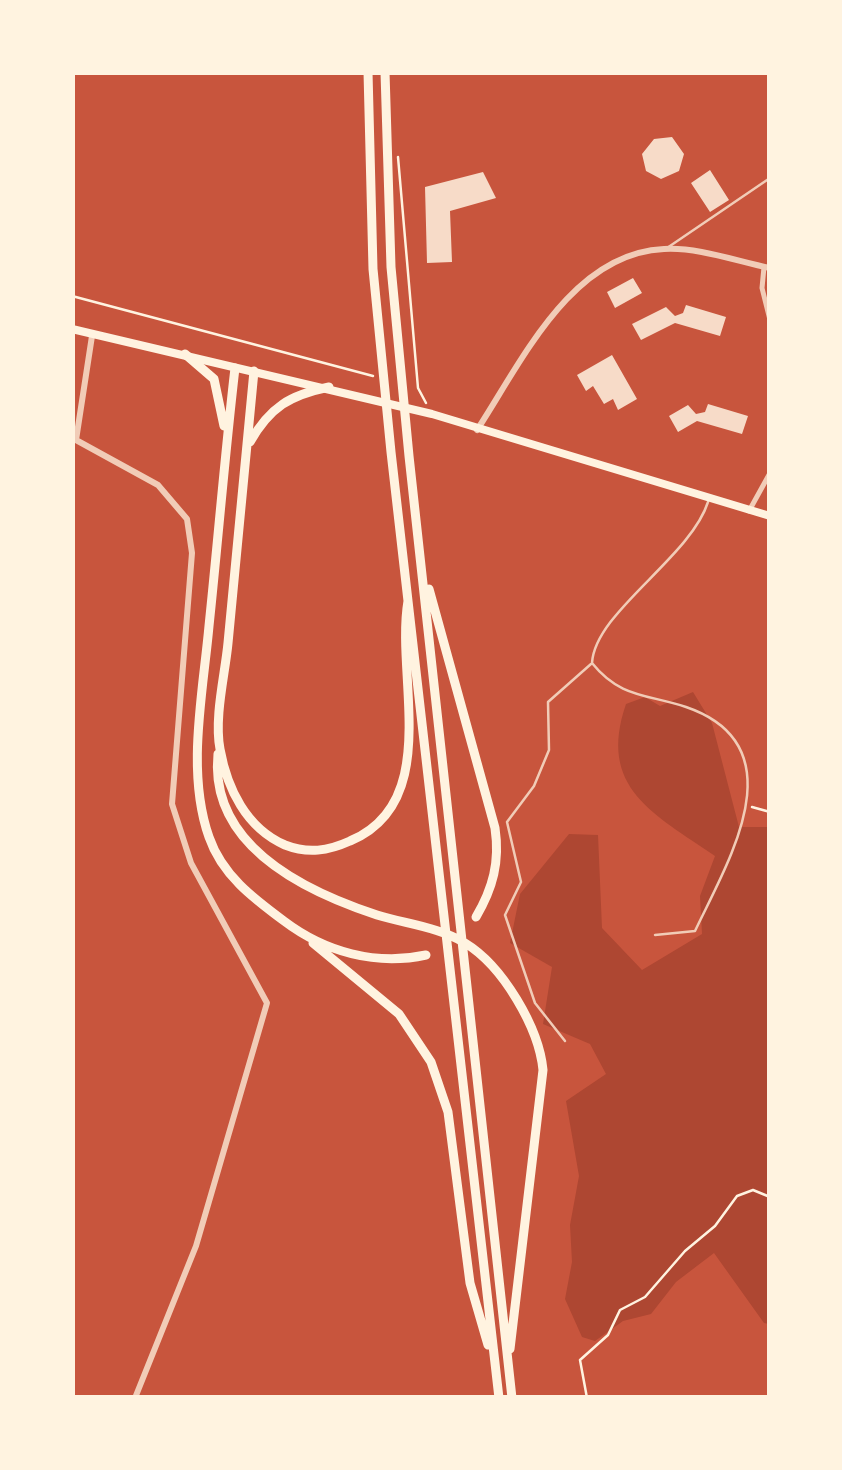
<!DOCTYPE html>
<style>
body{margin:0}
#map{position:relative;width:842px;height:1470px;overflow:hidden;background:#c8553d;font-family:"Zilla Slab",serif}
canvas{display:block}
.frame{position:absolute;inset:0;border:75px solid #fff3e0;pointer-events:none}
</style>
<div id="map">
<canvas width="842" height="1470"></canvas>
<div class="frame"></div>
</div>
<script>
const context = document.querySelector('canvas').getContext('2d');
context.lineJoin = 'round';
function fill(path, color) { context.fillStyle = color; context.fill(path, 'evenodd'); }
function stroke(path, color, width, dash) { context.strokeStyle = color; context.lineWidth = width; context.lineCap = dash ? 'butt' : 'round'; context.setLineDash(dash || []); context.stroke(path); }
const green = new Path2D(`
 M 693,692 L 712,723 L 739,827 L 769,827 L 769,1324 L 764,1323 L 714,1253 L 676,1282 L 651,1314 L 623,1321 L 595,1341 L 582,1337 L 565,1299 L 572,1262 L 570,1225 L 579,1176 L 566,1101 L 606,1074 L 590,1044 L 543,1024 L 552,967 L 510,943 L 520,894 L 569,834 L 598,835 L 602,928 L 642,970 L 702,934 L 700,896 L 715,856 C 654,814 597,788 626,704 L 645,697 L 660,706 Z`);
const building = new Path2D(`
 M 672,137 L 684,154 L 679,171 L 661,179 L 646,171 L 642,154 L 654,139 Z
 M 710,170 L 729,200 L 710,212 L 691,183 Z
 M 483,172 L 496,198 L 450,211 L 452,262 L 427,263 L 425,187 Z
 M 633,278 L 642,293 L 615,308 L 607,292 Z
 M 686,305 L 726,317 L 720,336 L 675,323 L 641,340 L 632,324 L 666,307 L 675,316 L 683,313 Z
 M 612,355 L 637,399 L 618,410 L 613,399 L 604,404 L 593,386 L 586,391 L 577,375 Z
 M 708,404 L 748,416 L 742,434 L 697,421 L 678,432 L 669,416 L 688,405 L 696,414 L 705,412 Z`);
const path = new Path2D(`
 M 398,157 L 418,388 L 426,403
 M 72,296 L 373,376
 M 752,807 L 770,812
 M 587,1398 L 580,1360 L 608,1335 L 620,1310 L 645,1297 L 685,1251 L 715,1226 L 737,1196 L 753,1190 L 770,1197`);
const service = new Path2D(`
 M 667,248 L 770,178
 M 655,935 L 695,931 C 727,863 800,746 686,707 C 647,694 620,698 592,663 C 595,612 690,558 708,502
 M 565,1041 L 535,1003 L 505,915 L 521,882 L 507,822 L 534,786 L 549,750 L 548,702 L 591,664`);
const minor = new Path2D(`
 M 764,267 L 762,288 L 770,320
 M 749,511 L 770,473`);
const tertiary = new Path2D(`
 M 92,336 L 76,440 L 158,485 L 187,519 L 192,553 L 172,804 L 191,863 L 267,1003 L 196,1246 L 135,1398
 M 477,430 C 521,363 571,253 664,249 C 698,247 736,261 770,268`);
const primary = new Path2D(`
 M 72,329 L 432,414 L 770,516`);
const trunk = new Path2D(`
 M 368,72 L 373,269 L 391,452 L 499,1398
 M 385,72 L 391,267 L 409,456 L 512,1398
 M 185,354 L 214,379 L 224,426
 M 235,368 C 225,454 218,540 209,626 C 203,693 186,772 209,837 C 222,875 253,898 284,921 C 325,952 376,966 426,955
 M 254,371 C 245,462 237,552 228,643 C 225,675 214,717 220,749 C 227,788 246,828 285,845 C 308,854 328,851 350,841 C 443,802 395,677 408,601
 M 250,442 C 270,407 290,395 329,387
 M 429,589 L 495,828 C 500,862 493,888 476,917
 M 218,754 C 209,845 304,891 377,915 C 406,924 439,927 465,943 C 503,966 539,1028 543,1070 L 510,1349
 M 313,943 L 399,1014 L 431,1062 L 448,1112 L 470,1283 L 488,1345`);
fill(green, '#ae4732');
fill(building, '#f7dbc8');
stroke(path, '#fff3e0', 2.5);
stroke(service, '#f1ccb7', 2.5);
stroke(minor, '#f1ccb7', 5);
stroke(tertiary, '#f1ccb7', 6);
stroke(primary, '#fff3e0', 8);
stroke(trunk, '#fff3e0', 9);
</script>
